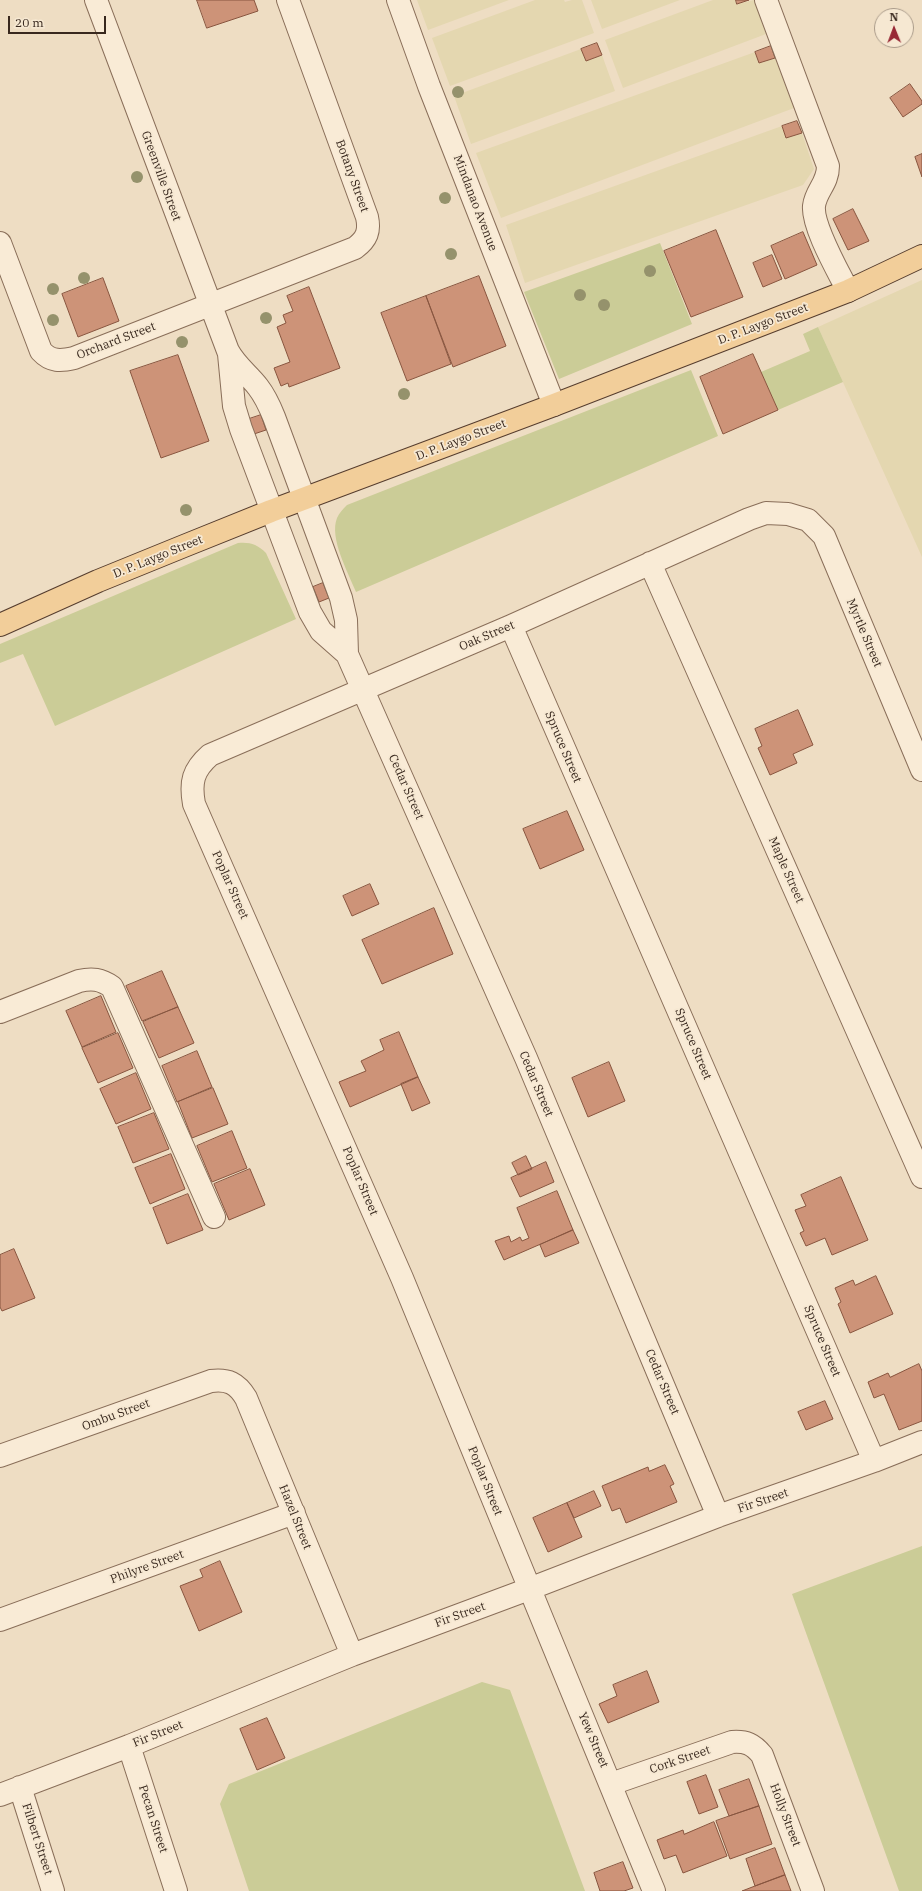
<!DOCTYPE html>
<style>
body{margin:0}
#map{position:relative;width:922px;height:1891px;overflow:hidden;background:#eeddc3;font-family:"IBM Plex Serif",serif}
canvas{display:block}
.north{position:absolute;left:874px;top:8px;width:40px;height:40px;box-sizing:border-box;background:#f6e8d2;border:1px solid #aa9b8a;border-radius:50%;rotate:359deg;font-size:11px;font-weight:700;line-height:16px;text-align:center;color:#38281e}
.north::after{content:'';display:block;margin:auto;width:14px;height:18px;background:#982935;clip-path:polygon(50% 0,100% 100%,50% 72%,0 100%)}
.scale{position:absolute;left:8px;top:16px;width:98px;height:18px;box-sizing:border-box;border:2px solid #38281e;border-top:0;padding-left:5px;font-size:12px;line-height:14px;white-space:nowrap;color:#38281e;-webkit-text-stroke:3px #f6e8d2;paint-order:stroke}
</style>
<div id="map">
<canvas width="922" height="1891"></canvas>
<div class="north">N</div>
<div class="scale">20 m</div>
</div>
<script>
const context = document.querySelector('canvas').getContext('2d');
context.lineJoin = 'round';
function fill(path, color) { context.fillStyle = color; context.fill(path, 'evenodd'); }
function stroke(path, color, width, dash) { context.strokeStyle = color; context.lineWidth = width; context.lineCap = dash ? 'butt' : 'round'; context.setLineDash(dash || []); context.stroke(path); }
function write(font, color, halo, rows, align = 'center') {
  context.font = font + ' "IBM Plex Serif",serif'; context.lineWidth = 3.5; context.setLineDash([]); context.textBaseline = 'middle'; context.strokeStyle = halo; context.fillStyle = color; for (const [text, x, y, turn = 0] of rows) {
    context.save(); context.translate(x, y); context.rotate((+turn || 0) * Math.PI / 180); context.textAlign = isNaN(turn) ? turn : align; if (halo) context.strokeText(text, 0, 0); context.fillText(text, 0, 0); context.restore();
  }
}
const farmland = new Path2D(`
 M 417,0 L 509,0 L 428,30 Z
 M 535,0 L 564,0 L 565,2 L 572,0 L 582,0 L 594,33 L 450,86 L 432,38 Z
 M 591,0 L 680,0 L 602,29 Z
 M 713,0 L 736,0 L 737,4 L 754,0 L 766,34 L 623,88 L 605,40 Z
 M 581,49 L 586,61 L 602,55 L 615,91 L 471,144 L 454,96 Z
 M 755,52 L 760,63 L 775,58 L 794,108 L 501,218 L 476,153 Z
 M 782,126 L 786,138 L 802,133 L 814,169 L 803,185 L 525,283 L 506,225 Z
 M 922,280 L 922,557 L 818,327 Z`);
const green = new Path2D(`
 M 660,243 L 692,324 L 559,379 L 524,292 Z
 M 818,327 L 843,382 L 778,410 L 761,372 L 810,351 L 803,334 Z
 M 691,370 L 718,436 L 356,592 C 348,572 329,538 337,518 C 339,513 343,509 347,505 Z
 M 238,543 C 250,542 257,544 266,553 L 296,619 L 55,726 L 23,654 L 0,663 L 0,644 Z
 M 922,1546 L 922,1891 L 899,1891 L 792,1594 Z
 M 482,1682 L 510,1690 L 585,1891 L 249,1891 L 220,1804 L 229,1784 Z`);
const building = new Path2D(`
 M 197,0 L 254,0 L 258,11 L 207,28 Z
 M 736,0 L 749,0 L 737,4 Z
 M 597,43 L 602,55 L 586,61 L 581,49 Z
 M 771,46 L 775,58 L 759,63 L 755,52 Z
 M 910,84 L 922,101 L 922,104 L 903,117 L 890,98 Z
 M 797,121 L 802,133 L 786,138 L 782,126 Z
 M 922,154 L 922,177 L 915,157 Z
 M 853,209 L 869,241 L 848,250 L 833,219 Z
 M 716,230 L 743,297 L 691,317 L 664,251 Z
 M 803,232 L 817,265 L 785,279 L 771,246 Z
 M 772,255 L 782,279 L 763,287 L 753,263 Z
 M 479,276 L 506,346 L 453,367 L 426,296 Z
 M 103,278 L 119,321 L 78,337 L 62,294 Z
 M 309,287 L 340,368 L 289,387 L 288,383 L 281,386 L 274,368 L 290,362 L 277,327 L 286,323 L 283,315 L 293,311 L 287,296 Z
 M 426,296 L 451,364 L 407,381 L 381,313 Z
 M 753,354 L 778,410 L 723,434 L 700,377 Z
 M 178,355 L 209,441 L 161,458 L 130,371 Z
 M 261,415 L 266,430 L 254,434 L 249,419 Z
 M 323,583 L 329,598 L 319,602 L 313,587 Z
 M 798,710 L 813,745 L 793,754 L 797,763 L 770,775 L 758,748 L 762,746 L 755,729 Z
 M 567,811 L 584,850 L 540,869 L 523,829 Z
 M 370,884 L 379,904 L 352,916 L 343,896 Z
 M 434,908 L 453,954 L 382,984 L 362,940 Z
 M 162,971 L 178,1007 L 142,1021 L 126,986 Z
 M 101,996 L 116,1032 L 82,1047 L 66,1011 Z
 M 178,1007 L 194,1043 L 159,1058 L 143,1022 Z
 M 399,1032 L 418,1077 L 350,1107 L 339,1082 L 366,1071 L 361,1061 L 384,1050 L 380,1040 Z
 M 118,1033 L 133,1068 L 98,1083 L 82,1048 Z
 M 197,1051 L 212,1087 L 177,1102 L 162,1066 Z
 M 609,1062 L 625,1101 L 588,1117 L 572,1078 Z
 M 136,1073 L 151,1109 L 116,1124 L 100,1089 Z
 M 418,1077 L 430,1103 L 412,1111 L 401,1084 Z
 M 213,1088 L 228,1124 L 192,1138 L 178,1102 Z
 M 154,1113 L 169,1149 L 133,1163 L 118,1127 Z
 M 232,1131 L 247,1168 L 212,1182 L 197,1146 Z
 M 171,1154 L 185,1189 L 150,1204 L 135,1168 Z
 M 526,1156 L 532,1169 L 518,1175 L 512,1163 Z
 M 546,1162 L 554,1182 L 520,1197 L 511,1178 Z
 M 250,1169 L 265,1205 L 229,1220 L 214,1184 Z
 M 841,1177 L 868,1240 L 832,1255 L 825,1238 L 806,1246 L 800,1233 L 804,1231 L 795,1210 L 806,1206 L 801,1195 Z
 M 557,1191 L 573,1230 L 504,1260 L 495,1241 L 509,1236 L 511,1242 L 520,1237 L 522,1241 L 529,1238 L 517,1208 Z
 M 188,1194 L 203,1230 L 167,1244 L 153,1208 Z
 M 573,1230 L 579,1243 L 545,1257 L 540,1245 Z
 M 14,1249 L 35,1298 L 2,1311 L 0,1307 L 0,1255 Z
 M 876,1276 L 893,1314 L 850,1333 L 838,1304 L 841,1302 L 835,1288 L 853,1280 L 855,1285 Z
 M 919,1364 L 922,1371 L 922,1421 L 899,1430 L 884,1394 L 874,1398 L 868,1382 L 888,1373 L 890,1377 Z
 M 825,1401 L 833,1419 L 806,1430 L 798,1412 Z
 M 665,1465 L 674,1484 L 670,1486 L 677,1502 L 626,1523 L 620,1508 L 612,1511 L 602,1486 L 648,1467 L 649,1471 Z
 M 594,1491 L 601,1506 L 574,1518 L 567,1503 Z
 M 567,1503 L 582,1537 L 548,1552 L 533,1518 Z
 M 220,1561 L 242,1612 L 199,1631 L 180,1586 L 203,1577 L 200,1570 Z
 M 647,1671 L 659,1702 L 608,1723 L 599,1704 L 617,1696 L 613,1685 Z
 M 267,1718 L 285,1758 L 257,1770 L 240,1729 Z
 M 706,1775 L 718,1807 L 699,1814 L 687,1782 Z
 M 749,1779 L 759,1806 L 729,1816 L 719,1790 Z
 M 759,1806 L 772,1844 L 730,1859 L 716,1821 Z
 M 714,1822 L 727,1856 L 683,1873 L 676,1855 L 664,1859 L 657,1840 L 683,1830 L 684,1834 Z
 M 775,1848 L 785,1875 L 755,1886 L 746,1859 Z
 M 623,1862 L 633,1888 L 624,1891 L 600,1891 L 594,1873 Z
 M 785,1875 L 791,1891 L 742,1891 L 755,1886 Z`);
const minor = new Path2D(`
 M 96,0 L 228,351 C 236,366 248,374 258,387 C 265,396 270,407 274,417 L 341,598 L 346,620 L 347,654 L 526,1058 L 718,1516
 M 398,0 L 429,86 L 554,405
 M 766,0 L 828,166 C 828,184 816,190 814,206 C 812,226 838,271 848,291
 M 0,243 L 41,351 C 51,362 61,361 74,358 L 355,248 C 367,239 370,231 367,217 L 288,0
 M 229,354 L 234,406 L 241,429 L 310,612 L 321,631 L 347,654
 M 650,563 L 922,1177
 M 511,626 L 874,1461
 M 0,1012 L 79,981 C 92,978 101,979 112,987 L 214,1217
 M 0,1456 L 211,1381 C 228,1379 237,1383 246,1398 L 352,1655
 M 0,1620 L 294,1513
 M 129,1746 L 176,1891
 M 611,1784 L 732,1742 C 746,1741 753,1744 762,1755 L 813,1891
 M 20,1787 L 53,1891
 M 0,1795 L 129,1746 L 352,1655 L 529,1589 L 718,1516 L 874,1461 L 922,1442
 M 654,1891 L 402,1278 L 194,804 C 190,782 193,770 210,755 L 511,626 L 749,519 L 766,513 L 788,514 L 808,520 L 824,536 L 922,770`);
const major = new Path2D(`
 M 0,625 L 98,581 L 184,546 L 271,511 L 554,405 L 848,291 L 922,256`);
const trees = [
 [458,92],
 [137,177],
 [445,198],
 [451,254],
 [650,271],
 [84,278],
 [53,289],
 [580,295],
 [604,305],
 [266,318],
 [53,320],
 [182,342],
 [404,394],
 [186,510]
];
const streetNames = [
 ["Greenville Street",161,176,70],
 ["Botany Street",352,176,70],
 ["Mindanao Avenue",475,203,69],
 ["D. P. Laygo Street",763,324,-21],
 ["Orchard Street",116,341,-21],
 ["D. P. Laygo Street",461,440,-21],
 ["D. P. Laygo Street",158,557,-22],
 ["Myrtle Street",864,633,67],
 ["Oak Street",487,636,-23],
 ["Spruce Street",563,747,67],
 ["Cedar Street",406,787,66],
 ["Maple Street",786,870,66],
 ["Poplar Street",230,885,66],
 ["Spruce Street",693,1044,67],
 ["Cedar Street",536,1084,67],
 ["Poplar Street",360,1181,67],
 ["Spruce Street",822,1341,67],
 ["Cedar Street",662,1382,67],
 ["Ombu Street",116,1415,-20],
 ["Poplar Street",485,1481,68],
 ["Fir Street",763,1501,-19],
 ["Hazel Street",295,1517,68],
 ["Philyre Street",147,1567,-20],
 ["Fir Street",460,1615,-20],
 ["Fir Street",158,1734,-22],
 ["Yew Street",593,1740,67],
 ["Cork Street",680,1760,-19],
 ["Holly Street",785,1815,69],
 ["Pecan Street",153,1819,72],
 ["Filbert Street",37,1839,72]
];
fill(farmland, '#e4d7b0');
fill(green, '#cbcc97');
fill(building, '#cd9378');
stroke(building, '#88553f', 1);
stroke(minor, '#896e59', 24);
stroke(major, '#563d2e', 24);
stroke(minor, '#f9ebd6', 22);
stroke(major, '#f2ce9a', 22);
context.fillStyle = '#95926c';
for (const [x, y] of trees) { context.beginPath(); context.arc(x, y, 6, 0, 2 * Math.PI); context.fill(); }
write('12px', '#38281e', '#f6e8d2', streetNames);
</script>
